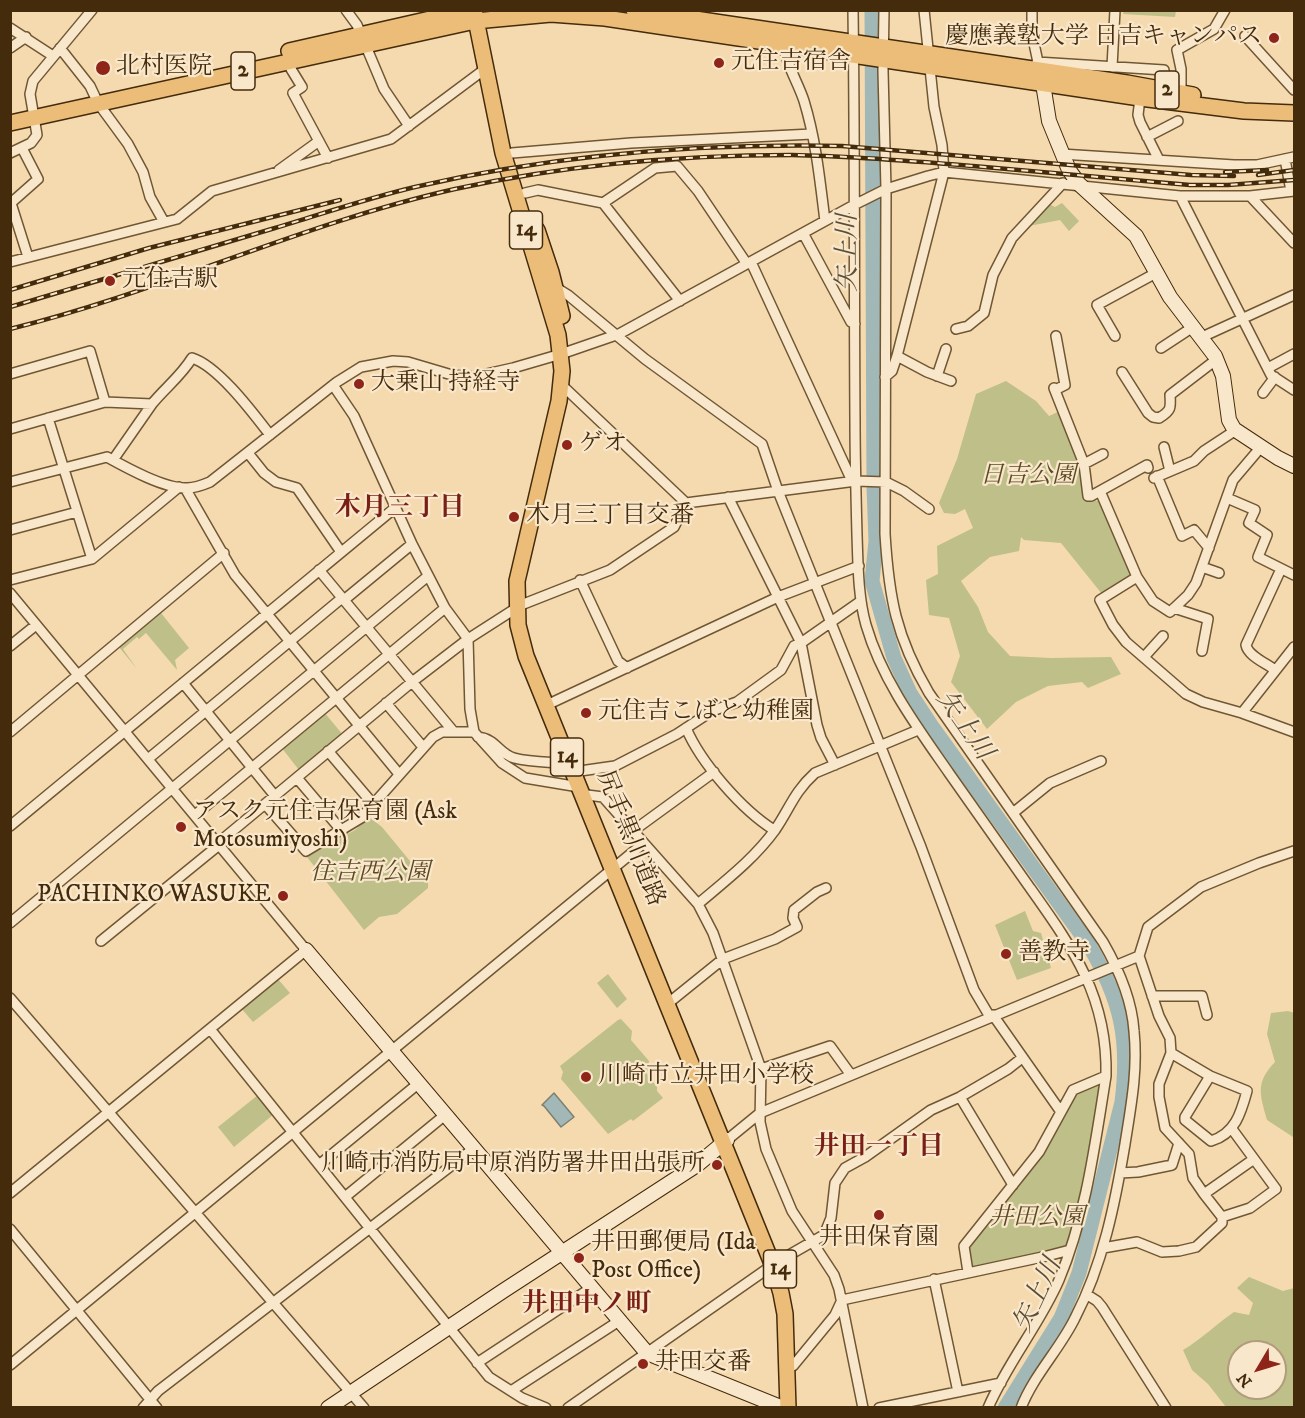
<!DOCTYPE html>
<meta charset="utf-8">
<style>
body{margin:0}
#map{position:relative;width:1305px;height:1418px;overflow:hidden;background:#f6daaf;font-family:"IM FELL DW Pica",serif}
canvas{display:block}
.frame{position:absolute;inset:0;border:12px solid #442b0b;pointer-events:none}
.north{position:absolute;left:1227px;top:1340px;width:60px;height:60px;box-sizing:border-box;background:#f9e7cb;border:2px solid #b19c7e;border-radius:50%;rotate:232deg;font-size:16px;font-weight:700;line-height:24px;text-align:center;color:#442b0b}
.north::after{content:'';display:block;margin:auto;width:21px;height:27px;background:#8f2418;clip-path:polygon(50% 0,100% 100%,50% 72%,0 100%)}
</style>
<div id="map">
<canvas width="1305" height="1418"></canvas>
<div class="frame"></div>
<div class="north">N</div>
</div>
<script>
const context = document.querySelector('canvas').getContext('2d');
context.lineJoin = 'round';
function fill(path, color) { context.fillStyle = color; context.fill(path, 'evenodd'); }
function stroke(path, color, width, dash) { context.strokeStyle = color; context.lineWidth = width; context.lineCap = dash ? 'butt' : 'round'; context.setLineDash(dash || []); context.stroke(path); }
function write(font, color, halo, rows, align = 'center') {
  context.font = font + ' "IM FELL DW Pica","Noto Serif JP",serif'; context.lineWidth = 4.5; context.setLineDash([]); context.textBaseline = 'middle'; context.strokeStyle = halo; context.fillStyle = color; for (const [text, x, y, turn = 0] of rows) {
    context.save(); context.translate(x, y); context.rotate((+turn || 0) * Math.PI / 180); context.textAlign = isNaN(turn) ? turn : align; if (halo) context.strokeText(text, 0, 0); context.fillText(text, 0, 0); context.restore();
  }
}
const green = new Path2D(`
 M 1124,11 L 1176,11 L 1175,17 L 1123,14 Z
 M 1062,203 L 1079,221 L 1069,231 L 1060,220 L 1029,226 L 1049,204 L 1055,207 Z
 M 1006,381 L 1036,401 L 1049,416 L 1060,411 L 1089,499 L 1102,502 L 1130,573 L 1130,577 L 1102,594 L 1061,543 L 1024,540 L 1021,537 L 1019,551 L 990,557 L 961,581 L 978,607 L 988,632 L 1010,656 L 1051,658 L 1111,657 L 1121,674 L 1088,688 L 1082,682 L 1048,686 L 1016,702 L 987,729 L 951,682 L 960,656 L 949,618 L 929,615 L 926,580 L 938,574 L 937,546 L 973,528 L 965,509 L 955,514 L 944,513 L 939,503 L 957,459 L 976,394 Z
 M 161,613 L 189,648 L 175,660 L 177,670 L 146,633 L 139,639 L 137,637 L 123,649 L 137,669 L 119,647 Z
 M 324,712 L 343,735 L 299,770 L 281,747 Z
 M 369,817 L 382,827 L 428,883 L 428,888 L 397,914 L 379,917 L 364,930 L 307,857 L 355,830 Z
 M 1025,911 L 1033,931 L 1041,933 L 1051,968 L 1017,980 L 995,925 Z
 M 608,974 L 627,999 L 617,1008 L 597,983 Z
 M 277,978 L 290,993 L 253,1022 L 241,1008 Z
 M 1288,1011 L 1294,1013 L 1293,1137 L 1267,1120 C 1260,1094 1255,1083 1275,1062 L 1267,1034 L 1271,1013 Z
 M 621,1019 L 632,1031 L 631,1040 L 649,1061 L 647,1074 L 657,1087 L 657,1091 L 663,1098 L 633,1121 L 631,1119 L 608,1134 L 561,1079 L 563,1072 L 560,1066 L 618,1020 Z
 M 1096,1083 L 1100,1084 C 1090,1140 1082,1195 1066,1249 L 974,1269 L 970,1268 L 967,1247 L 1075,1094 Z
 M 258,1095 L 274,1114 L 234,1147 L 218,1127 Z
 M 1249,1277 L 1283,1291 L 1294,1288 L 1294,1407 L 1226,1407 L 1208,1384 L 1192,1370 L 1183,1350 C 1202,1339 1216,1324 1234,1312 L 1249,1315 L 1253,1303 L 1237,1288 ZM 1239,1352 L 1275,1352 L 1275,1388 L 1239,1388 Z`);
const water = new Path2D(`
 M 554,1093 L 574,1117 L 561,1127 L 544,1106 L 542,1105 Z`);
const river = new Path2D(`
 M 872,10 L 874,487 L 876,541 L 872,581 L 894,658 L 910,693 L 933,728 L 1089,945 C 1121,1000 1130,1039 1122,1102 L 1079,1273 L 1061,1318 L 1005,1408`);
const street = new Path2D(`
 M 346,10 L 357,25 L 384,89 L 409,126
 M 853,10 C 855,147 854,284 855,421 C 855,459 856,497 857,535 C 858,564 858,597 866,625 C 882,680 917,727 949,773 C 976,811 1002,848 1028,885 C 1072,947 1108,996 1106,1076 C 1095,1144 1086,1216 1059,1280 C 1040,1324 1007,1363 988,1408
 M 884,10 L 883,71 L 886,189 L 885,534 C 889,598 896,637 929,693 L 1103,942 C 1118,968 1132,1001 1134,1031 C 1138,1070 1131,1106 1125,1144 C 1115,1204 1103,1264 1075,1318 C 1060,1349 1033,1376 1021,1408
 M 1032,10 L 1032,34 L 1039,67
 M 10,28 L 53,56
 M 1245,36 L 1294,90
 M 784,45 C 786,65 798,82 804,101 C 816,140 820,181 825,221
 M 10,48 L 26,37
 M 60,48 L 90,86 L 98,103 L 128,144 L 143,172 L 150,197 L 164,222
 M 290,61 L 291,69 L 302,87 L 293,93 L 328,158
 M 1037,62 L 1164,70
 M 1112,67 L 1115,10
 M 1181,93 L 1181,69 L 1177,50 L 1214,29 L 1225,10
 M 1140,98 L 1138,115 L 1140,122 L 1159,160
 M 1147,137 L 1178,121
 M 10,153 L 31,143 L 37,135 L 30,94 L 33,81 L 92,10
 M 512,153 L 631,143 L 812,134
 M 1061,154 L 1234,165 L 1257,165 L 1294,157
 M 1285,159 L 1291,191
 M 279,170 L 319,141
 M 525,193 L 538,190 L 603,203 L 655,168 L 677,166 L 698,191 L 747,264
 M 1180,196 L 1271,375 L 1294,390
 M 1250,196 L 1294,243
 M 10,200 L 28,257
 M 12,202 L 38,179 L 22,148
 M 603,203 L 680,301
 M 803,233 L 851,322 L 855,324
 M 10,262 L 177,219 L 212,191 L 391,139 L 485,69
 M 751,262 L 852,481
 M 555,287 L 568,295 L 645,359 L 762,444 L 778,491 L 921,847 L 974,990 L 990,1017
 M 956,329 L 968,326 L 984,313 L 993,275 L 1012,238 L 1063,183
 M 1115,336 L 1097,305 L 1156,273
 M 1202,337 L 1294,295
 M 1161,348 L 1193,327
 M 897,356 L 927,372 L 951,381
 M 1268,368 L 1294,354
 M 1122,372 L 1148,413 L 1153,417 L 1159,418 C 1171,411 1171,408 1170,395 L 1217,359
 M 10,374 L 90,351 L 105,402
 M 937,376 L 946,349
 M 885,377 L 892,371 L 897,356 L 944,172 L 942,145 L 934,107 L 924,10
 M 333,385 L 354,416 L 412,544 L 445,608 L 468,639 L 470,709 L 474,732 L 502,763 L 525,778 L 573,786 L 578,785
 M 1054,388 L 1084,464 L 1088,496 L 1091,496 L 1147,465 L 1148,468
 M 1055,390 L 1065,385 L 1056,336
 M 1263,393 L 1275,377
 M 48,418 L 92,559
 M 10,429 L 105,402 L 152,404 C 165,388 181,376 192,358 C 218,366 253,413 270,435
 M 1164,447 L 1170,471
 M 248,453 L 264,473 L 276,482 L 297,488 L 341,552
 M 113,460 L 152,404
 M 1084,464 L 1103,454
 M 1157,476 L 1182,536 L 1194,530 L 1209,548
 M 1154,478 L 1194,461 L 1204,451 L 1236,430
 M 10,482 L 107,457 C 127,468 165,489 187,488 C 196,488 203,485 210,482 L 337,382 L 361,367 L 393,361 L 408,362 L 452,375 L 473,377 L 513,368 L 561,354 L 619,334 L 854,205 L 886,189 L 928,176 L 944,172 L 1180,196 L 1250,196 L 1294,191
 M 185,488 L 235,575 L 399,774
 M 1100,491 L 1137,577 L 1153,601 L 1170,612 L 1188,595 L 1196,583 L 1233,480 L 1261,447
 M 728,497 L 801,643 L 817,725 L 821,738 L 835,765
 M 1227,498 L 1255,510 L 1249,523 L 1267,535 L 1258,557 L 1294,575
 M 686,503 L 856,481 L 886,482 L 904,491 L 929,509
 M 10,530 L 77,512
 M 1202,567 L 1219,573
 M 319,570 L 453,731
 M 1137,577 L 1100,600 L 1113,625 L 1126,642 L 1186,694 L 1203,702 L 1242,713 L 1294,732
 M 10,580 L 92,559 L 179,487
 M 580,580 L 618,661 L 627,668
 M 10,593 L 306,950 L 10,1193
 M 344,600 L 412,544
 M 1174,608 L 1208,619 L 1202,651
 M 10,646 L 36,625
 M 1144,657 L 1163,636
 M 1275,670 C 1266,663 1248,656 1246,645 L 1281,569
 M 183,683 L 275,796
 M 386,703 L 423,747
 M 551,703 L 778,597 L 859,566
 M 1242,713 L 1294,647
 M 686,728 C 701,763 742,810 774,830
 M 10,732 L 224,553
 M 478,737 C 496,739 499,754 514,758 C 529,762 546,762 561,763 L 569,761
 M 328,751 L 373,804
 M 148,759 L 342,598
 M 573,772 L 615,766 L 677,734 L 712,711 L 737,702 L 781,670 L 794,646 L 801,643 L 861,601
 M 297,778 L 342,831
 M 587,795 L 603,797 L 698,904 L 713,933 L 761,1069 L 760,1122 L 766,1149 L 792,1211 L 834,1275 L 839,1289 L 863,1408
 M 265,804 L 306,851 L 361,818 L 433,737 L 442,732 L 474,732
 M 1013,813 L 1050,783 L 1101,761
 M 195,815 L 445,608
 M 10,826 L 396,507
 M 633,831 L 714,772
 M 218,843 L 412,682 L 468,639 L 521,605 L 610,570 L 674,527 L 686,503 L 566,389
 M 698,904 C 725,881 754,859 775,830 C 790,808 794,792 815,773 L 918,730
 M 10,923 L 428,576
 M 101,941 L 219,845
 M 1152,996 L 1202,996 L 1207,1015
 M 10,998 L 364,1408
 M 666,1005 L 723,959 L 775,939 L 797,927 L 793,918 L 794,910 L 817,892 L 826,888
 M 993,1015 L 1061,1112
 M 210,1029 L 489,1377 L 522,1398 L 546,1408
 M 1171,1053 L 1210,1076 L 1247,1091 C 1241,1113 1235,1134 1211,1141 L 1185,1120 L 1185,1117 L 1210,1076
 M 761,1069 L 830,1046 L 851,1075
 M 960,1097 L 1013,1185
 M 727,1140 L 760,1113 L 1139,956
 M 319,1165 L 419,1083
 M 1120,1173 L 1138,1172 L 1172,1165 L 1179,1143
 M 1204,1194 L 1193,1178 L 1189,1154 L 1165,1128 L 1159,1097 L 1159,1084 L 1171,1053 L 1170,1038 L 1159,1016 L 1139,956 L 1148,927 L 1201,887 L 1259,863 L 1294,851
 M 345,1197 L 445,1115
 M 1222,1217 L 1204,1194 L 1254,1159
 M 10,1229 L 157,1408
 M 1103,1248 L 1137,1242 L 1162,1252 L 1179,1251 L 1196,1247 L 1222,1223 L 1222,1217 L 1250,1208 L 1276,1189 L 1232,1129
 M 968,1272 L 964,1246 L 1039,1152 L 1073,1090 L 1106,1076
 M 934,1279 L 958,1392
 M 1086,1294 L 1097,1301 L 1102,1307 L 1166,1408
 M 842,1300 L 1047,1256 L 1070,1250
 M 477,1363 L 591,1288
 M 10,1365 L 644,843
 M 793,1366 L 835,1315 L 842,1300
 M 511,1391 L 619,1321
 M 143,1408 L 158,1391 L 473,1149
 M 568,1408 L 777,1262 L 824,1235 L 831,1218 L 835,1183 L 845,1168 L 865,1157 L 931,1110 L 960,1097 L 1008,1069 L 1022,1058
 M 879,1408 L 1001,1383`);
const secondary = new Path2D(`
 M 1043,84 L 1049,121 L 1069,170 L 1079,184 L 1136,236 L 1170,297 L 1215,356 L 1223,376 L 1229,420 L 1234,429 L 1278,458 L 1294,466
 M 306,950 L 647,1353 L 783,1408
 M 328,1408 L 503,1291 L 697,1165 L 727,1140`);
const primary = new Path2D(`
 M 474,10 L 503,153 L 558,335 L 562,371 L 559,401 L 517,581 L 518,625 L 526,656 L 773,1266 L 781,1293 L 785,1314 L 788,1408
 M 634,10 L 1127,83 L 1193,95
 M 289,51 L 470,10
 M 10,123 L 475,21 L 551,14 L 605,18 L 1140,98 L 1244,111 L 1294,113
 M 537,230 L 551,272 L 562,316`);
const rail = new Path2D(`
 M 1225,172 L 1267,170
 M 1258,175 L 1294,170
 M 10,290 L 149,248 L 340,200
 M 10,307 C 99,280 187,254 275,228 C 322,214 368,198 415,187 C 554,155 699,143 842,146 L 1191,175 L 1234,176
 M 10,329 C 161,292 303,223 455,189 C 565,165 679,155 792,155 C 852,156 912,161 973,166 C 1045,172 1118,179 1190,185 L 1228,185 L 1294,180`);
const markers = [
 [1274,38,6,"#8f2418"],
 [719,63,6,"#8f2418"],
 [103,68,8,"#8f2418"],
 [110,281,6,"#8f2418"],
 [359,384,6,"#8f2418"],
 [567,445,6,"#8f2418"],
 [514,517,6,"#8f2418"],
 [586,713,6,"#8f2418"],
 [181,827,6,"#8f2418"],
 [283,896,6,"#8f2418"],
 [1006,954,6,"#8f2418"],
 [586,1077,6,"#8f2418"],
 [717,1165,6,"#8f2418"],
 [879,1215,6,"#8f2418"],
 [579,1258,6,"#8f2418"],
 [643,1364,6,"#8f2418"]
];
const shields = [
 [243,71,24],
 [1167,90,24],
 [526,230,33],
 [567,757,33],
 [780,1269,33]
];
const shieldNames = [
 ["2",243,71],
 ["2",1167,90],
 ["14",526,230],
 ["14",567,757],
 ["14",780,1269]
];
const poiNames = [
 ["慶應義塾大学 日吉キャンパス",1262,38,"right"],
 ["元住吉宿舎",731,63],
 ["北村医院",116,68],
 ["元住吉駅",122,281],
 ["大乗山 持経寺",371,384],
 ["ゲオ",579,445],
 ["木月三丁目交番",526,517],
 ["元住吉こばと幼稚園",598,713],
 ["アスク元住吉保育園 (Ask",193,813],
 ["Motosumiyoshi)",193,841],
 ["PACHINKO WASUKE",271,896,"right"],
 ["善教寺",1018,954],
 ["川崎市立井田小学校",598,1077],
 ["川崎市消防局中原消防署井田出張所",705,1165,"right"],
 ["井田保育園",879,1239,"center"],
 ["井田郵便局 (Ida",591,1244],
 ["Post Office)",591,1272],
 ["井田交番",655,1364]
];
const parkNames = [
 ["日吉公園",1028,477],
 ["住吉西公園",370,874],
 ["井田公園",1037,1219]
];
const streetNames = [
 ["尻手黒川道路",629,839,68]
];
const waterNames = [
 ["矢上川",850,253,-90],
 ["矢上川",963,726,55],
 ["矢上川",1039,1296,-65]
];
const neighbourhoodNames = [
 ["木月三丁目",400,510],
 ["井田一丁目",879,1149],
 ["井田中ノ町",587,1306]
];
fill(green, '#bebf89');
fill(water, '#a1b8b6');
stroke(water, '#7c8072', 1.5);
stroke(river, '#a1b8b6', 15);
stroke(street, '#705734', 12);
stroke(secondary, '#442b0b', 16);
stroke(primary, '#442b0b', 18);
stroke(street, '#f9e7cb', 9);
stroke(secondary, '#f9e7cb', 14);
stroke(primary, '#ebbd78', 15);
stroke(rail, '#442b0b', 4.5);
stroke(rail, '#f9e7cb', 2, [7]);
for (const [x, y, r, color] of markers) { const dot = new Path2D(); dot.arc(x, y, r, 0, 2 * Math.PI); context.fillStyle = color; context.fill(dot); stroke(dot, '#f9e7cb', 2); }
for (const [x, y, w] of shields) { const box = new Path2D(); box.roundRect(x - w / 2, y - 19, w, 38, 4.5); context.fillStyle = '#f9e7cb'; context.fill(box); stroke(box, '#442b0b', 1.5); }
write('bold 22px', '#442b0b', null, shieldNames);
write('24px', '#442b0b', '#f9e7cb', poiNames, 'left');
write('italic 24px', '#5c4924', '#f9e7cb', parkNames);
write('24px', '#442b0b', '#f9e7cb', streetNames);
write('italic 26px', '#5b4e36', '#f9e7cb', waterNames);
write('bold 26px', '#7a1f14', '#f9e7cb', neighbourhoodNames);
</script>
